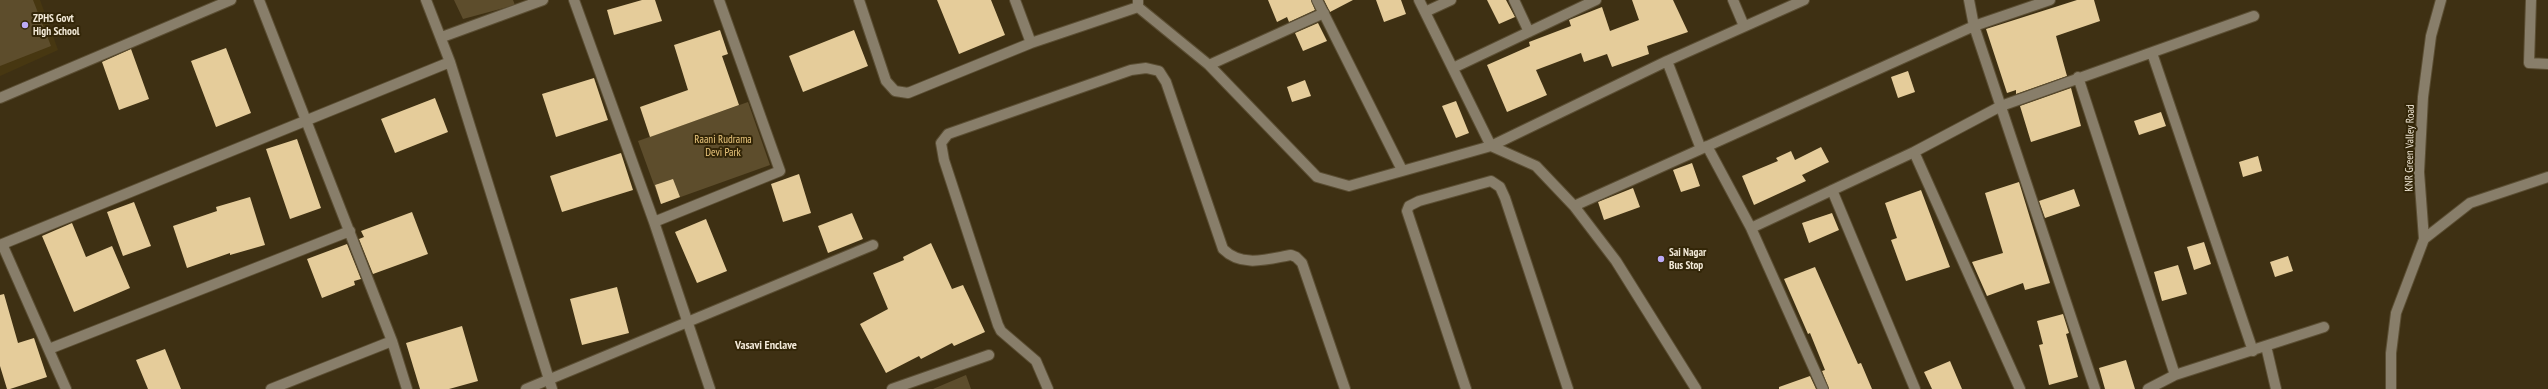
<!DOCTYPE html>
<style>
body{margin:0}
canvas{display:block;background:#3e3013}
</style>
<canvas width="2548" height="389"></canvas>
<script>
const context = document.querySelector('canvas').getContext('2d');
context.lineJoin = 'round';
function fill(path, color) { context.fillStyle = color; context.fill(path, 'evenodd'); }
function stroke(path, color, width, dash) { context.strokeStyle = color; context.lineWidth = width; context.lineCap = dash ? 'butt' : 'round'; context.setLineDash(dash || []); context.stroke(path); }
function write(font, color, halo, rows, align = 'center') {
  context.font = font + ' "PT Sans Narrow",sans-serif'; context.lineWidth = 4; context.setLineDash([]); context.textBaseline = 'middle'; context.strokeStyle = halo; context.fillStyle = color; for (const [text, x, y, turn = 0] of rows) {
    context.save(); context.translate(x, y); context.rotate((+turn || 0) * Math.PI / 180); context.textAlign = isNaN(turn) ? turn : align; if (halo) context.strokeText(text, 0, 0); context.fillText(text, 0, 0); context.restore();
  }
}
const built = new Path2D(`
 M 0,0 L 40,0 L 58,50 L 0,76 Z`);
const green = new Path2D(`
 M 0,0 L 33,0 L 51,46 L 0,66 Z
 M 454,0 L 513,0 L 515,5 L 463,19 Z
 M 748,102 L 770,165 L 661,204 L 638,141 Z
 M 966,375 L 971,389 L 933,389 Z`);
const building = new Path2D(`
 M 642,0 L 655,0 L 662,21 L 614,35 L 607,10 Z
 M 937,0 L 991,0 L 1005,35 L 959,54 Z
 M 1268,0 L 1311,0 L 1315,10 L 1289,22 L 1287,17 L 1277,22 Z
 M 1324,0 L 1353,0 L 1330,12 Z
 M 1376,0 L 1401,0 L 1406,14 L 1384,22 Z
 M 1487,0 L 1506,0 L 1515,17 L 1499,24 Z
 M 1632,0 L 1673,0 L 1688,32 L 1647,46 L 1649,54 L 1612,67 L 1607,54 L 1584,62 L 1581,53 L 1536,70 L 1547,95 L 1507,112 L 1487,65 L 1530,46 L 1529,42 L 1571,26 L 1569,20 L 1602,7 L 1610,31 L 1639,20 Z
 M 2077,0 L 2094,0 L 2100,21 L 2056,36 L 2067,76 L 2016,94 L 2016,90 L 2007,93 L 1986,29 Z
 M 1318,23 L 1327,41 L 1303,51 L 1295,33 Z
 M 720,30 L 728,54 L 722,56 L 739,105 L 650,137 L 640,107 L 688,90 L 674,45 Z
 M 854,30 L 868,66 L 803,92 L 789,56 Z
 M 226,48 L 251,113 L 216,127 L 191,61 Z
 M 131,49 L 149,99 L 119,110 L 102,62 Z
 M 1908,71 L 1915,92 L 1898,98 L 1891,77 Z
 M 594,78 L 608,120 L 556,137 L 542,94 Z
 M 1305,80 L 1311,96 L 1292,102 L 1287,87 Z
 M 2071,88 L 2081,126 L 2031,142 L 2020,106 Z
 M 435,98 L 448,132 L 395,153 L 381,119 Z
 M 1456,101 L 1469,133 L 1456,138 L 1442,106 Z
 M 2161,112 L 2166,126 L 2139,135 L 2134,121 Z
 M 297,139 L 321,208 L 290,219 L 266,149 Z
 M 1821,147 L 1829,162 L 1802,175 L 1806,181 L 1754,205 L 1742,176 L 1778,161 L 1776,158 L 1791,151 L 1795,160 Z
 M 621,153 L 633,190 L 562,212 L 550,176 Z
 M 2258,156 L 2262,171 L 2243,177 L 2239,162 Z
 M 1692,163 L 1700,186 L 1681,192 L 1673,170 Z
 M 799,174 L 811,213 L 783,222 L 771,184 Z
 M 673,179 L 680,197 L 661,204 L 655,185 Z
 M 2019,182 L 2050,283 L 2025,290 L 2023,283 L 1987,296 L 1972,262 L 2003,253 L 1985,193 Z
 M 1633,188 L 1640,207 L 1604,220 L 1598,202 Z
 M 2074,189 L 2080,206 L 2045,218 L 2039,201 Z
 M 1921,190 L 1950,267 L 1906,281 L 1891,240 L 1897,238 L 1885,203 Z
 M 250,197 L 265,245 L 230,255 L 230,253 L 187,268 L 173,226 L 217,211 L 216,207 Z
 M 134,202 L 151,246 L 123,256 L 107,212 Z
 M 412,212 L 428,254 L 373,274 L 359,239 L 364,237 L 361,231 Z
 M 852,213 L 863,239 L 828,253 L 818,226 Z
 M 1832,213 L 1839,230 L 1809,243 L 1802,223 Z
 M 706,219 L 727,271 L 697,283 L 675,232 Z
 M 72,223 L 86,257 L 112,246 L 130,288 L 74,312 L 42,236 Z
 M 2204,242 L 2211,264 L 2194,270 L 2187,247 Z
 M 931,243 L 952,289 L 963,285 L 985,332 L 954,346 L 952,343 L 921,359 L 919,356 L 886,373 L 860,324 L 888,309 L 873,273 L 904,260 L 903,257 Z
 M 347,244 L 361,279 L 354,281 L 355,285 L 322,298 L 307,259 Z
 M 2288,256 L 2293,271 L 2275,277 L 2270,262 Z
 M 2178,265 L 2187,294 L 2162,301 L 2154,272 Z
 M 1815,267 L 1858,364 L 1861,363 L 1872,389 L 1829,389 L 1822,371 L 1825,370 L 1810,333 L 1808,334 L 1784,279 Z
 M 617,287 L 629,333 L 582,345 L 570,299 Z
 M 4,294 L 18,343 L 34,338 L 47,377 L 10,389 L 7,389 L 0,366 L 0,295 Z
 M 2063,314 L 2069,333 L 2066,334 L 2078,377 L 2049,385 L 2039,345 L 2043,344 L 2037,321 Z
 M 462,326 L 478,381 L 449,389 L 420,389 L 406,343 Z
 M 165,349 L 181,389 L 148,389 L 136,360 Z
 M 2126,360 L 2135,389 L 2105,389 L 2099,368 Z
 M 1950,361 L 1962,389 L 1932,389 L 1924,372 Z
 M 1810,376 L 1816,389 L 1779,389 L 1779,387 Z`);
const minor = new Path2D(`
 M 259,0 L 392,341 L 407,389
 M 426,0 L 450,62 L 552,389
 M 574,0 L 654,222 L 710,389
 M 859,0 L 886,81 L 895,91 L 908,93 L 1031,43 L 1138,7
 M 1015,0 L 1031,43
 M 1138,0 L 1138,7 L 1209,65 L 1317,177 L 1349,186 L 1491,146 L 1667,61 L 1804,0
 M 1317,0 L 1402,170
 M 1419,0 L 1491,146 L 1536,166 L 1574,206 L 1616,261 L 1696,389
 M 1514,0 L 1529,32
 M 1733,0 L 1744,26
 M 1969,0 L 1974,26 L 2095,389
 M 2531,0 L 2529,63 L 2548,64
 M 1425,12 L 1451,0
 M 442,37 L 543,0
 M 2152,53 L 2253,351
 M 1209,65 L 1324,13
 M 1453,68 L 1596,0
 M 2078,77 L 2175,375
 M 0,98 L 231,0
 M 1707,146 L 1751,228 L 1823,389
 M 1701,149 L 1974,26 L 2050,0
 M 1914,152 L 2020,389
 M 1832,190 L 1915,389
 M 1574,206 L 1701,149 L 1667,61
 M 654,222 L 780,171 L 719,0
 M 1751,228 L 1914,152 L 2001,106 L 2254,16
 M 2424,239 L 2470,203 L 2548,177
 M 2,244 L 66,389
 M 0,245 L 450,62
 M 2266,346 L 2276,389
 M 49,349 L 350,231
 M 271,389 L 392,341
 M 526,389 L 873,245
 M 892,389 L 989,355
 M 1048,389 L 1036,361 L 1001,331 L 998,325 L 944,160 L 941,143 L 948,134 L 1131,70 L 1146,68 L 1159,71 L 1166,82 L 1223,249 C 1242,268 1268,259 1291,255 L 1296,257 L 1302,263 L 1345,389
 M 1466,389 L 1407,211 L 1409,206 L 1419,201 L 1491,181 L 1500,187 L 1505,198 L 1568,389
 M 2148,389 L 2175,375 L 2324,327
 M 2391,389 L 2391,353 L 2396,313 L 2424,239 L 2419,172 L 2423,97 L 2431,36 L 2441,0`);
const markers = [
 [25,25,4,"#bcaaf6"],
 [1661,259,4,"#bcaaf6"]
];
const poiNames = [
 ["ZPHS Govt",33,19],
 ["High School",33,32],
 ["Sai Nagar",1669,253],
 ["Bus Stop",1669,266]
];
const parkNames = [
 ["Raani Rudrama",723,140],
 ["Devi Park",723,153]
];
const streetNames = [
 ["KNR Green Valley Road",2410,148,-89]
];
const neighbourhoodNames = [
 ["Vasavi Enclave",766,346]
];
fill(built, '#473711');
fill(green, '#5d4d2c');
fill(building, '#e5cc9a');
stroke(minor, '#5b4e33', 12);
stroke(minor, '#887e6a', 10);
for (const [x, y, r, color] of markers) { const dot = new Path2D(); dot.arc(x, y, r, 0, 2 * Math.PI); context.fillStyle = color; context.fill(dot); stroke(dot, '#332608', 1.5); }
write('bold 11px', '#f3ead9', '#332608', poiNames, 'left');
write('11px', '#ebc77d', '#332608', parkNames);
write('11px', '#f3ead9', '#332608', streetNames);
write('bold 12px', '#f3ead9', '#332608', neighbourhoodNames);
</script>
